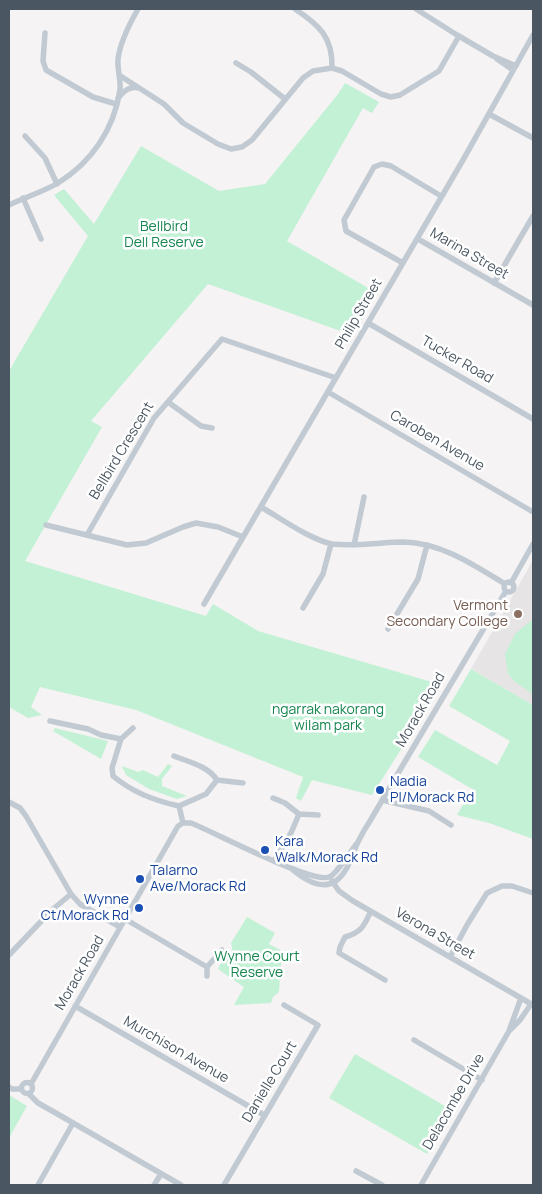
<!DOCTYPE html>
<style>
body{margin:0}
#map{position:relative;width:542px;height:1194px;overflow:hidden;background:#f5f3f3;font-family:Manrope,sans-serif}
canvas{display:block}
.frame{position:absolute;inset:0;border:10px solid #4a5661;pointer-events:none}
</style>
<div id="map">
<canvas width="542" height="1194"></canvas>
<div class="frame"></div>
</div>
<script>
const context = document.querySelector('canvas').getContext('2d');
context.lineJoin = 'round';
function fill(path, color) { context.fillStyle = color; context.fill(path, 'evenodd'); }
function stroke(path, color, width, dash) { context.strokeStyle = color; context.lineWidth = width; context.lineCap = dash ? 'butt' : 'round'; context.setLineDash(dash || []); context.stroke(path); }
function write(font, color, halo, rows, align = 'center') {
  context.font = font + ' Manrope,sans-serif'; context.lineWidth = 5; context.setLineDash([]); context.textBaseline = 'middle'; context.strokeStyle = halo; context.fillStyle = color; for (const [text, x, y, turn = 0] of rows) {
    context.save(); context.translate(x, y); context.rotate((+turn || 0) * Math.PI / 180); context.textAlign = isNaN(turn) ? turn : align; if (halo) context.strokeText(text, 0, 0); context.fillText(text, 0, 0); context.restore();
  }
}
const education = new Path2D(`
 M 533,560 L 533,705 L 471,669 Z`);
const green = new Path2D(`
 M 345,83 L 379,102 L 372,113 L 363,108 L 287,241 L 377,293 L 352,335 L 208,284 L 91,421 L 102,427 L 25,561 L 206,616 L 213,604 L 258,631 L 442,685 L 372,795 L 312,780 L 301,801 L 296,798 L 303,777 L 136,710 L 40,687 L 31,707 L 42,715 L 28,718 L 9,707 L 9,371 L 88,236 L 54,195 L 64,189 L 94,224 L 141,146 L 219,191 L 265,184 L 338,94 Z
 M 533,619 L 533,694 L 515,682 L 508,674 L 505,654 L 515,634 Z
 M 471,669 L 533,705 L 533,839 L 489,823 L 457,815 L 472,789 L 418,757 L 435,730 L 497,765 L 510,741 L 449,706 Z
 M 55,728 L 108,741 L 101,759 L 53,731 Z
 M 168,764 L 172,766 L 162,779 L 162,786 L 187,796 L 177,799 L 149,789 L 126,775 L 122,766 L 138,772 L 143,770 L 158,777 Z
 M 247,917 L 275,933 L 269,944 L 282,951 L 279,992 L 273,997 L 271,1003 L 234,1005 L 244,987 L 218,969 C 222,957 237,960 231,943 Z
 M 355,1054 L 452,1110 L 427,1154 L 329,1098 Z
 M 9,1095 L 27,1106 L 9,1138 Z`);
const minor = new Path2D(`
 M 295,9 C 319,25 333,37 332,68
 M 416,9 L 457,35 L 493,56 L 516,66
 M 45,33 L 43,61 L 46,70 L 93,97 L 116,104
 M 497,59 L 513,70
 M 236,63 L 251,72 L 285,99
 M 119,75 L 164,104 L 183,123 L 218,144 L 231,149 L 242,147 L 252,140 L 303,78 L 313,71 L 332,68 L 342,71 L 381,94 L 391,97 L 400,95 L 439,71 L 459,36
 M 118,98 C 124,91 129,86 139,88
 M 489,114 L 533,138
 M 25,136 L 45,158 L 57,184
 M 23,198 L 41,239
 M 9,205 C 25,197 43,192 58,183 C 92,162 114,129 120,90 C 121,79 117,69 118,59 C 120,42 130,23 138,9
 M 418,239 L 533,305
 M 403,263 L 346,231 L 344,220 L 374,167 L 382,164 L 391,166 L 441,196
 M 494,283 L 533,216
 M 368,323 L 533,419
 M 328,392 L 533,512
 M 168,402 L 201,426 L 212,428
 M 261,507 C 280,518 311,540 332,544 C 356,547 381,542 404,542 C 442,543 474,565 505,584
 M 46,525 L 127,545 L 146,543 L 183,527 L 196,523 L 218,527 L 243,537
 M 87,535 L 154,418 L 222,339 L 336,378
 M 354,545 L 364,497
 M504 587a5 5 0 1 1 10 0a5 5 0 1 1-10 0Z
 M 511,583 L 533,544
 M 204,604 L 463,160 L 533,35
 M 303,608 L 323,574 L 331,544
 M 388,629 L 418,579 L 427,545
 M 50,721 L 88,729 L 101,735 L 121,739 L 112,768 L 113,776 C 132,792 155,801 179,806 L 183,823
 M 121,739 L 133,728
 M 174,756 C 189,762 208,766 217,780 L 206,794 L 179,806
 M 217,780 L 243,783
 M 273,798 L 285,803 L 299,814 L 318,815
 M 382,800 L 429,811 L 451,825
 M 9,802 L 20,808 L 26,816 L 71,894 L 80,904 L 120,927
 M 274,861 L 291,833 L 299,814
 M 293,870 C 305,880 323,891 337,880 C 349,871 352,853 359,840 C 362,834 366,827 370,821 C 415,744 461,667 506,591
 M 332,881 L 339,891 L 353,901 L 533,1005
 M 371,911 C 364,926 362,932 345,937 L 340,947 L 339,953 L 385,980
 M 125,919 L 207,967 L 222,950
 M 9,955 L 52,910 L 71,894
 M 450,957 L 467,925 L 487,893 L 502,886 L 512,886 L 533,893
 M 207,967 L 207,976
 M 75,1006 L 264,1115
 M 510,1030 L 520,1020 L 531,1004
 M 414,1040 L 482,1080
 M21.5 1088a5.5 5.5 0 1 1 11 0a5.5 5.5 0 1 1-11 0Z
 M 31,1084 L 178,826 L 183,823 L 191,823 C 214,832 312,884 329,877 C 336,875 352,849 358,842
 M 9,1087 L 12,1089 L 21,1089
 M 29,1094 L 38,1103 L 54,1112 L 181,1185
 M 356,1171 L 382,1185
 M 38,1185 L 73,1123
 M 154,1185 L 161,1174
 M 224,1185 L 318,1025 L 284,1005
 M 421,1185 L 509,1031 L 521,998`);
const markers = [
 [518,614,5,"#8d6e63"],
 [380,790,5,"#1a4fb4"],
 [265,850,5,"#1a4fb4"],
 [140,879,5,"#1a4fb4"],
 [139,908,5,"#1a4fb4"]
];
const parkNames = [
 ["Bellbird",164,227],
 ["Dell Reserve",164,243],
 ["ngarrak nakorang",328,710],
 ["wilam park",328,726],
 ["Wynne Court",257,957],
 ["Reserve",257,973]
];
const streetNames = [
 ["Marina Street",469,254,30],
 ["Philip Street",359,314,-60],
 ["Tucker Road",457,360,30],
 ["Caroben Avenue",437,441,30],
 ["Bellbird Crescent",122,451,-59],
 ["Morack Road",421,710,-60],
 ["Verona Street",435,934,30],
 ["Morack Road",80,973,-60],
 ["Murchison Avenue",176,1050,30],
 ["Danielle Court",270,1082,-59],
 ["Delacombe Drive",454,1102,-60]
];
const educationNames = [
 ["Vermont",508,606],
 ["Secondary College",508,622]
];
const transitNames = [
 ["Nadia",390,782],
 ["Pl/Morack Rd",390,798],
 ["Kara",275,842],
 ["Walk/Morack Rd",275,858],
 ["Talarno",150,871],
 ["Ave/Morack Rd",150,887],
 ["Wynne",129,900,"right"],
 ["Ct/Morack Rd",129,916,"right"]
];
fill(education, '#e6e4e5');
fill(green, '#c3f1d5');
stroke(minor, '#c1cad2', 5.5);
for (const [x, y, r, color] of markers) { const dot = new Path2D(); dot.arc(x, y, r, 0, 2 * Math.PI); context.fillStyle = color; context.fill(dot); stroke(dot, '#fff', 2); }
write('14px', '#17864f', '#fff', parkNames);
write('14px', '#4a5661', '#fff', streetNames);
write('14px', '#785e54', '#fff', educationNames, 'right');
write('14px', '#164399', '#fff', transitNames, 'left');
</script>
